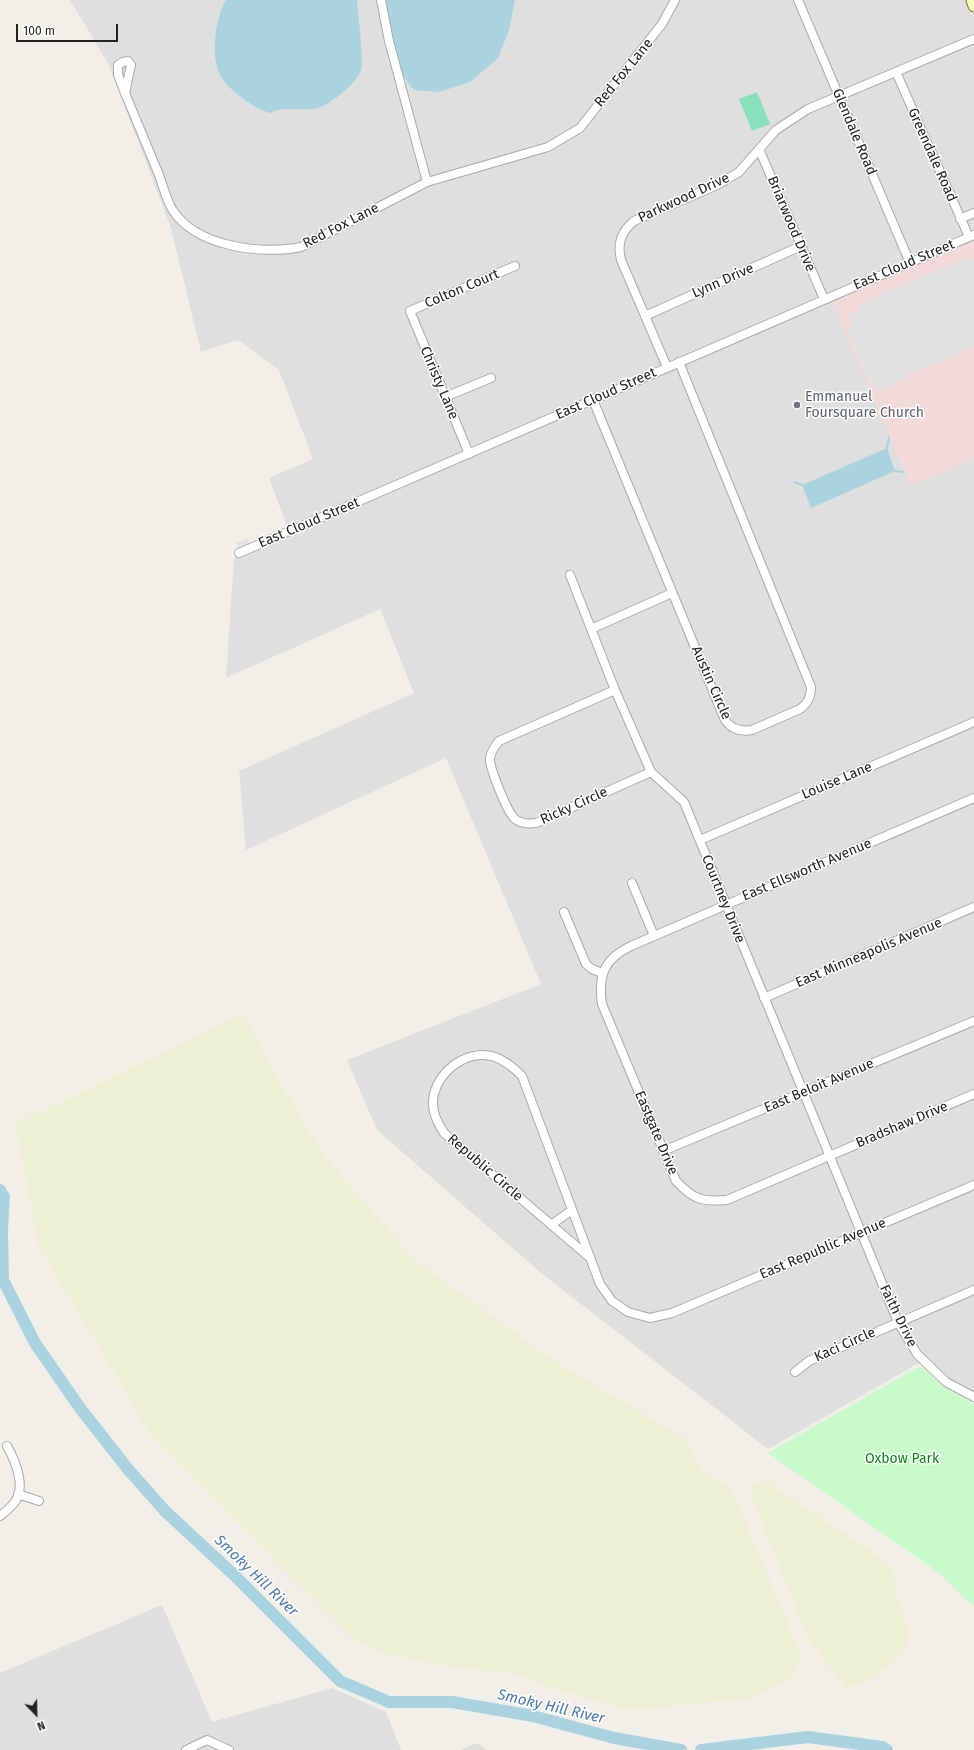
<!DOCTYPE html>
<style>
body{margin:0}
#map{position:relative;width:974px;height:1750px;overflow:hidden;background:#f2efe9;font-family:"Fira Sans",sans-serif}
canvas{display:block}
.north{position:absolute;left:16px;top:1694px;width:40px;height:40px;-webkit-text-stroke:3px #fff;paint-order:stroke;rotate:157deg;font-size:11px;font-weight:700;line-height:16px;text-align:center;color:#222}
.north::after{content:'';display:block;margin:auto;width:14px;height:18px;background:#222;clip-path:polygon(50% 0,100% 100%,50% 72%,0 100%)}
.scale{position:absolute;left:16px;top:24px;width:102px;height:18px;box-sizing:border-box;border:2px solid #222;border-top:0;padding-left:5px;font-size:12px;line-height:14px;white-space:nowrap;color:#222;-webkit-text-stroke:3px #fff;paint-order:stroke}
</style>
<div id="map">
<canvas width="974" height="1750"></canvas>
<div class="north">N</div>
<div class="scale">100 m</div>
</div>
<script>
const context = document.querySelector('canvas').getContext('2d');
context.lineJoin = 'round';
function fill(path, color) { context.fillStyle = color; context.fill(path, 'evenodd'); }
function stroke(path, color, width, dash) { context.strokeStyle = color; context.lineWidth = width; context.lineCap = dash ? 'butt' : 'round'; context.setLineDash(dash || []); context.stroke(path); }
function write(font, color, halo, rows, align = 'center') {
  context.font = font + ' "Fira Sans",sans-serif'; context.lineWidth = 3; context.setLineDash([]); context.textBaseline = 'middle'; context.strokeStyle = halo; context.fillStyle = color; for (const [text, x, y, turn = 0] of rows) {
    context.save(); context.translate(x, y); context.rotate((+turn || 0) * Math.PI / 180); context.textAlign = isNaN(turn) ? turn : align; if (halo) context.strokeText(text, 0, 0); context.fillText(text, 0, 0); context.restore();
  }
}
const residential = new Path2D(`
 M 70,0 L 974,0 L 974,1401 L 945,1386 L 919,1363 L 768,1449 L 541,1273 L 377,1130 L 347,1060 L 541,984 L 446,758 L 246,850 L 239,771 L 414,693 L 380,609 L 226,678 L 234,558 L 291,537 L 269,478 L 313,459 L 279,370 L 238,340 L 201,352 L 171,228 L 109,65 Z
 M 162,1605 L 212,1722 L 332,1688 L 386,1712 L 401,1750 L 0,1750 L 0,1673 Z
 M 476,1743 L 488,1750 L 461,1750 Z`);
const commercial = new Path2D(`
 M 974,239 L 974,459 L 911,486 L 831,300 Z`);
const farmland = new Path2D(`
 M 243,1013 L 265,1057 L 323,1154 L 415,1260 L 549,1357 L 686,1439 L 695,1462 L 706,1473 L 732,1490 L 802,1656 L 791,1678 L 753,1698 L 631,1710 L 551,1688 L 513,1673 L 460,1668 L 384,1654 L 350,1636 L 149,1434 L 126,1392 L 39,1248 L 15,1124 Z
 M 765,1481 L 878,1556 L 894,1570 L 896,1593 L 911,1634 L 902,1653 L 866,1683 L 846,1687 L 824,1661 L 805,1630 L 751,1497 L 753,1485 Z`);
const park = new Path2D(`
 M 920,1366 L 946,1388 L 974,1404 L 974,1607 L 939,1573 L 768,1453 Z`);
const pitch = new Path2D(`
 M 757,92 L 770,124 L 752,131 L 739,99 Z`);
const parking = new Path2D(`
 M 968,257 L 971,262 L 974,260 L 974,346 L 906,376 L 898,382 L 879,391 L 876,385 L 871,387 L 847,330 L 852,327 L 847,316 L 862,309 L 860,304 Z
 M 247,538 L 251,547 L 240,552 L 236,543 Z`);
const water = new Path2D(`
 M 226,0 L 357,0 C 358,13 364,61 361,70 C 357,83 331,104 318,108 C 302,112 284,105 270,113 C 254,108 233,93 223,80 C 209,60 215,19 226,0 Z
 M 386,0 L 515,0 L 509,30 L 498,58 L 470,82 L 439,92 L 414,90 C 393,68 391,28 386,0 Z
 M 887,448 L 895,471 L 811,508 L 802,485 Z`);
const stream = new Path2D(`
 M 887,448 L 889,437
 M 895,471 L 904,472
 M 794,482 L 802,485`);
const river = new Path2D(`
 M 0,1190 L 4,1197 L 2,1230 L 3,1280 L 35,1343 L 80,1408 L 127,1468 L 165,1511 L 234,1575 L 340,1681 L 389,1702 L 452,1702 L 533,1716 L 614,1738 L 681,1750
 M 701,1750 L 808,1737 L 882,1747 L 887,1750`);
const street = new Path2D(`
 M 381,0 L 389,41 L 427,182
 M 798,0 L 910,263
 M 896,72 L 969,237
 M 125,93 L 131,65 L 128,61 L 123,62 L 118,65 L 118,75 L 125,93 C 136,120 148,148 159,175 C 163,186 166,199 172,209 C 195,247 262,255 301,247 L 427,182 L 548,147 L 580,128 L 662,24 L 675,0
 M 759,149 L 824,299
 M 960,219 L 974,213
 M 645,316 L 801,246
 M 667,367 L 621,260 C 617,243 621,232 634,221 L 717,185 L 739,172 L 776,130 L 808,109 L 974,39
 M 445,397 L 491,378
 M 593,400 L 725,720 C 732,730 741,732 752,730 L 800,709 C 808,703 811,697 811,687 L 679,362
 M 469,454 L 410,311 L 515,266
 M 239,553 L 974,235
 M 570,575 L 615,690 L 651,772 L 684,802 L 898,1322 L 917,1354 L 946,1382 L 974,1397
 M 591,629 L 672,593
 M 615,690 L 499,741 C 495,746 491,751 490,758 C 489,767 507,812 515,819 C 521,824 528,824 536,823 L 651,772
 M 974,798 L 631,946 C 604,959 598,975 602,1004 L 676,1181 C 694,1200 702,1202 727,1200 L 974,1094
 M 700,840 L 974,722
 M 632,883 L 654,936
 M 564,912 L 586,964 L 592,969 L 602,973
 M 764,998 L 974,907
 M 663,1151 L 974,1021
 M 551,1225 L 572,1210
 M 589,1257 L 444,1133 C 438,1123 432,1113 433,1101 C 435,1073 466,1048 495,1057 C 506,1061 514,1068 522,1076 L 600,1284 L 612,1301 L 628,1312 L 650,1318 L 672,1313 L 974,1185
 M 795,1372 L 809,1361 L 974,1290
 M 18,1494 L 39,1501
 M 0,1516 C 5,1512 10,1508 14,1503 C 27,1488 15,1460 7,1446
 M 186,1750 L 207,1740 L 229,1750`);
const secondary = new Path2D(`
 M 972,0 L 974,6`);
const markers = [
 [797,405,4,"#6b7280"]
];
const streetNames = [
 ["Red Fox Lane",624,73,-51],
 ["Glendale Road",854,132,67],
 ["Greendale Road",932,155,66],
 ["Parkwood Drive",684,198,-25],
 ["Briarwood Drive",791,224,67],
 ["Red Fox Lane",341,226,-27],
 ["East Cloud Street",904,265,-23],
 ["Lynn Drive",723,281,-24],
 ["Colton Court",462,289,-23],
 ["Christy Lane",439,383,67],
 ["East Cloud Street",606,394,-24],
 ["East Cloud Street",309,523,-23],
 ["Austin Circle",711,683,66],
 ["Louise Lane",837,781,-23],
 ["Ricky Circle",574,806,-24],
 ["East Ellsworth Avenue",807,870,-23],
 ["Courtney Drive",723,899,68],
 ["East Minneapolis Avenue",869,953,-23],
 ["East Beloit Avenue",819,1086,-23],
 ["Bradshaw Drive",902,1125,-23],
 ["Eastgate Drive",656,1133,67],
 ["Republic Circle",485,1168,41],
 ["East Republic Avenue",823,1249,-23],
 ["Faith Drive",898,1316,64],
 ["Kaci Circle",845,1345,-24]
];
const worshipNames = [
 ["Emmanuel",805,397],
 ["Foursquare Church",805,413]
];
const parkNames = [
 ["Oxbow Park",902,1459]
];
const waterNames = [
 ["Smoky Hill River",256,1576,44],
 ["Smoky Hill River",551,1707,13]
];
fill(residential, '#e0dfdf');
fill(commercial, '#f2dad9');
fill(farmland, '#eef0d5');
fill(park, '#c8facc');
fill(pitch, '#88e0be');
fill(parking, '#e2e2e2');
fill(water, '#aad3df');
stroke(stream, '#aad3df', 2);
stroke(river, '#aad3df', 12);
stroke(street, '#a9a9a9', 10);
stroke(secondary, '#707d05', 13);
stroke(street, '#fff', 8);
stroke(secondary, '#f7fabf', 11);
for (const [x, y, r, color] of markers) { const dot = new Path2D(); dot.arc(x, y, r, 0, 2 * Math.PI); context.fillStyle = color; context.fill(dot); stroke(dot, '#fff', 1.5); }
write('14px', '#222', '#fff', streetNames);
write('14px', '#5b616d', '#fff', worshipNames, 'left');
write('14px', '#0c8416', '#fff', parkNames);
write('italic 15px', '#4a7aab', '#fff', waterNames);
</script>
